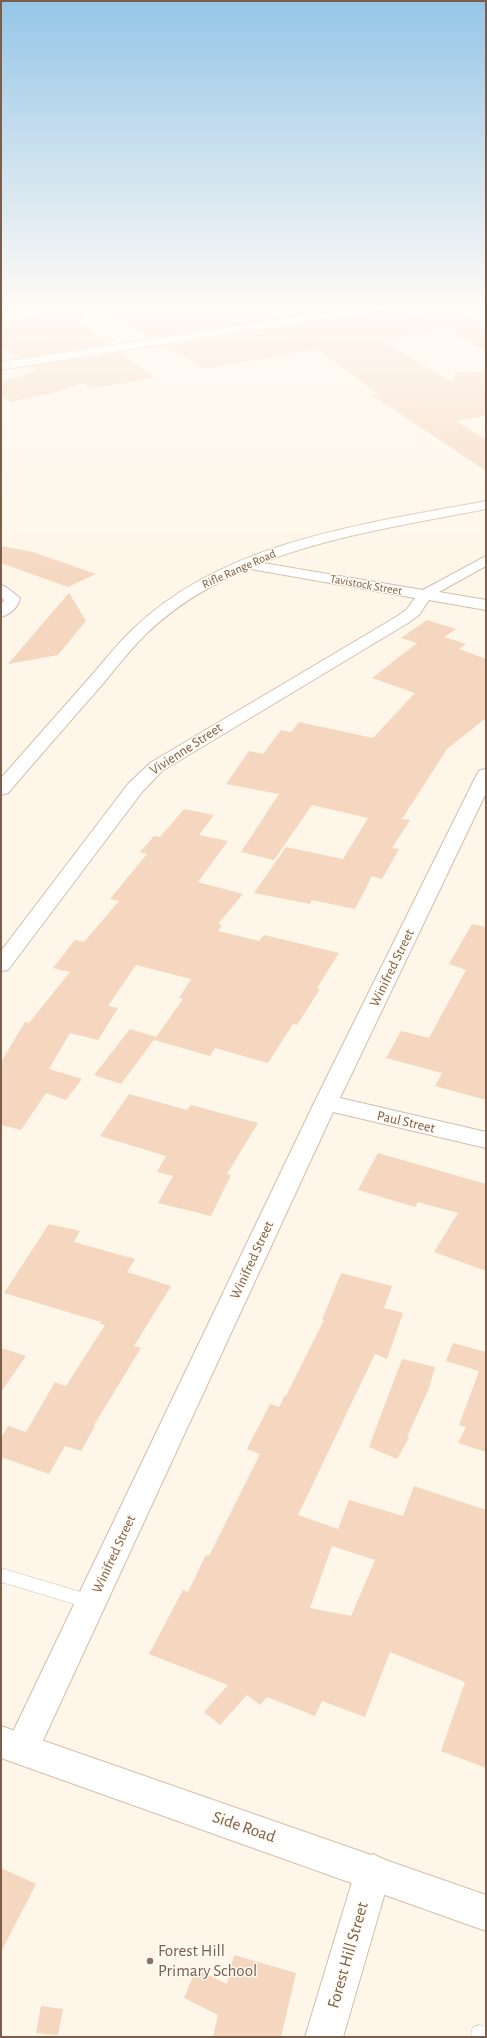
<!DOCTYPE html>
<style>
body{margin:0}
#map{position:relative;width:487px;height:2038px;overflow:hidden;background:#fef6e8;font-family:"Alegreya Sans",sans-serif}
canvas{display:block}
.frame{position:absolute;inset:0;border:2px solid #7a5d4a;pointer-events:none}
</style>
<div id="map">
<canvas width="487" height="2038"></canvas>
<div class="frame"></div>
</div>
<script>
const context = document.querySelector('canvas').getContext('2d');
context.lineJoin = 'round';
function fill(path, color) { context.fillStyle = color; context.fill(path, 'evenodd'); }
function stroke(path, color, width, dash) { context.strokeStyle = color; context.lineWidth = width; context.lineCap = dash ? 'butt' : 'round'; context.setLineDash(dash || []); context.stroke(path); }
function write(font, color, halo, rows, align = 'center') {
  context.font = font + ' "Alegreya Sans",sans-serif'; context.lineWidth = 3; context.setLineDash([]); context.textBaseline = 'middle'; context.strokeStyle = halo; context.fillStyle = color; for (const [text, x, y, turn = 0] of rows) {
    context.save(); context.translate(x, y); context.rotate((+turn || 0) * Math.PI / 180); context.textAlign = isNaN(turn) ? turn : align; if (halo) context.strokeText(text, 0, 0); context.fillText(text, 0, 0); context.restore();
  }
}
const building = new Path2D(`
 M 71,306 L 87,313 L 81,322 L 110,344 L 18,358 L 1,347 L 1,322 Z
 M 93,306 L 361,306 L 150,338 Z
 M 394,306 L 411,306 L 411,315 L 426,312 L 430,306 L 453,307 L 482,322 L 476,323 L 486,328 L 486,351 L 447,328 L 382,341 L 453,383 L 455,372 L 486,373 L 486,416 L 456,421 L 486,440 L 486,471 L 372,395 L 378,394 L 317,349 L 206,369 L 164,346 L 388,310 Z
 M 121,353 L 155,378 L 90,389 L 84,383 L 49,394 L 10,402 L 1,396 L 1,382 L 37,371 L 31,367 Z
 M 1,546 L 33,552 L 96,574 L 68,587 L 1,563 Z
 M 69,593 L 86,621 L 58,655 L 8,664 Z
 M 427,620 L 456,629 L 444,637 L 466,644 L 459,649 L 486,659 L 486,718 L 447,749 L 402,819 L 410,820 L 392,848 L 399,849 L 382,879 L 372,876 L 355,909 L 312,900 L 310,904 L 254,893 L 286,847 L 343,859 L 368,818 L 312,805 L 274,860 L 241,852 L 279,794 L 226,784 L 249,751 L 263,754 L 281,730 L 291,732 L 299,722 L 373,738 L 415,693 L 372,678 L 417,643 L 401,638 Z
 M 184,809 L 214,815 L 199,835 L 228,841 L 198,882 L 243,894 L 218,924 L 222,925 L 218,931 L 259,941 L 264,935 L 339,953 L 317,988 L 320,989 L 297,1025 L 293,1024 L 268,1063 L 215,1048 L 210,1056 L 154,1040 L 183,999 L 179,998 L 191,979 L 136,965 L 108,1006 L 118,1008 L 98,1040 L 70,1033 L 49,1069 L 82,1079 L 66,1100 L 46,1093 L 21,1130 L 1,1125 L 1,1062 L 25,1022 L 29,1023 L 70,972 L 53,968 L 75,940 L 84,942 L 119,901 L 110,899 L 147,854 L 140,852 L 154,836 L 160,837 Z
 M 472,924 L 486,927 L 486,1100 L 435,1086 L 442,1073 L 386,1058 L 401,1031 L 429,1038 L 466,970 L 449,964 Z
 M 130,1029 L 156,1037 L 121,1084 L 94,1075 Z
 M 129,1094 L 187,1110 L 191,1105 L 258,1123 L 227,1174 L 231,1175 L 211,1216 L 158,1203 L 173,1176 L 157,1172 L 166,1156 L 100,1136 Z
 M 378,1153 L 486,1184 L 486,1271 L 434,1252 L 458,1213 L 418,1202 L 415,1207 L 358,1190 Z
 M 49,1224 L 80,1231 L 74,1242 L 135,1259 L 127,1272 L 171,1286 L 134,1346 L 141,1348 L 94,1425 L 95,1426 L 81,1451 L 65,1446 L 49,1474 L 1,1457 L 1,1438 L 8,1426 L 26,1432 L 55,1382 L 66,1386 L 105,1325 L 100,1324 L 101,1322 L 4,1293 Z
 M 341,1273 L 392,1286 L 384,1308 L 403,1313 L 387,1359 L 375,1354 L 298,1515 L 338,1529 L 349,1500 L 403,1516 L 414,1486 L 486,1510 L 486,1768 L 441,1751 L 465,1682 L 390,1652 L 365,1717 L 322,1701 L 315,1716 L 267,1697 L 260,1705 L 247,1695 L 220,1725 L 204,1712 L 228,1685 L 149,1654 L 183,1590 L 188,1592 L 206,1555 L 209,1556 L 260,1454 L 247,1449 L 270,1404 L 279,1407 L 285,1395 L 286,1396 L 324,1320 L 322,1320 ZM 332,1546 L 375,1560 L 351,1616 L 310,1608 Z
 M 453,1343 L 486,1352 L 486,1452 L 458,1443 L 466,1427 L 459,1425 L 479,1371 L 446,1361 Z
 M 1,1348 L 26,1356 L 1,1392 Z
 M 402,1359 L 435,1367 L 429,1388 L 407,1437 L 409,1438 L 397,1459 L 369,1447 Z
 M 1,1868 L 36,1884 L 1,1952 Z
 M 234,1955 L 296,1973 L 281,2037 L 213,2037 L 218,2015 L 184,1998 L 196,1969 L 227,1984 Z
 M 41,2006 L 63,2009 L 58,2035 L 36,2033 Z`);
const lane = new Path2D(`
 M 1,1568 L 91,1595 L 96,1597 L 99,1602 L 96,1607 L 91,1609 L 1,1582 Z
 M 480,2025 L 486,2027 L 486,2037 L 472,2037 L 471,2034 L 473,2027 Z`);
const street = new Path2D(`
 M 369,306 L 393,306 L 388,309 L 1,370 L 1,362 Z
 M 486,556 L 486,566 L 439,592 L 486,600 L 486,610 L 429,600 L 419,615 L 408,623 L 162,771 L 142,792 L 8,970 L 1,971 L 1,951 L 128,784 L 150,763 L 396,617 L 407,609 L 415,598 L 245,568 L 240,567 L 238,564 L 240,561 L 245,560 L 423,590 Z
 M 1,585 L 6,587 L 20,598 C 18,608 10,614 1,617 L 1,605 L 4,600 L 1,597 Z
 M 486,769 L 486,793 L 340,1098 L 486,1132 L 486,1148 L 333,1112 L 34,1760 L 22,1765 L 10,1760 L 5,1749 L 10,1738 L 314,1103 L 477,774 L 480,770 Z
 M 373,1854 L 385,1860 L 391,1872 L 343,2037 L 305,2037 L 355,1872 L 361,1860 Z`);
const secondary = new Path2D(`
 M 12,306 L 34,306 L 29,309 L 1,314 L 1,308 Z
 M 486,501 L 486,509 C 369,532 235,548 145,635 C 129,651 115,669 101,686 C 70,721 39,757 8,793 L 1,795 L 1,778 C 31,744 61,710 91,676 C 105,660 118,643 133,629 C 226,540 366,524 486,501 Z
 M 1,1726 L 486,1895 L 486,1931 L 1,1758 Z`);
const markers = [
 [150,1961,4,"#8d6e63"]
];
const farStreetnames = [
 ["Rifle Range Road",239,569,-24],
 ["Tavistock Street",366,585,10]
];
const streetNames = [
 ["Vivienne Street",186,749,-33],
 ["Winifred Street",392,968,-64],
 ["Paul Street",406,1122,13],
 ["Winifred Street",252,1260,-65],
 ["Winifred Street",114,1554,-65]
];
const nearStreetnames = [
 ["Side Road",244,1827,19],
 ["Forest Hill Street",348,1955,-74]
];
const nearEducationnames = [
 ["Forest Hill",158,1951],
 ["Primary School",158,1971]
];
fill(building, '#f5d6be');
stroke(lane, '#d1beac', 1);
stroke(street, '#d1beac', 2);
stroke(secondary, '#d4bfaa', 2);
fill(lane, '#fff');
fill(street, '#fff');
fill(secondary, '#fff');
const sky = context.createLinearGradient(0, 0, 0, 591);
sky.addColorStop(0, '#96c6e8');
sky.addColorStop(0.52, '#fffbf5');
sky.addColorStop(1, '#fffbf500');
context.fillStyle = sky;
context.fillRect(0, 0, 487, 591);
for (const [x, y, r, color] of markers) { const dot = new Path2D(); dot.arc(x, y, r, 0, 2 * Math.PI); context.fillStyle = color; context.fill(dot); stroke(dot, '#fffaf0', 1.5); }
write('12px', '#7a5d4a', '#fffaf0', farStreetnames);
write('14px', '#7a5d4a', '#fffaf0', streetNames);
write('17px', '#7a5d4a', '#fffaf0', nearStreetnames);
write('17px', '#785e54', '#fffaf0', nearEducationnames, 'left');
</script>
